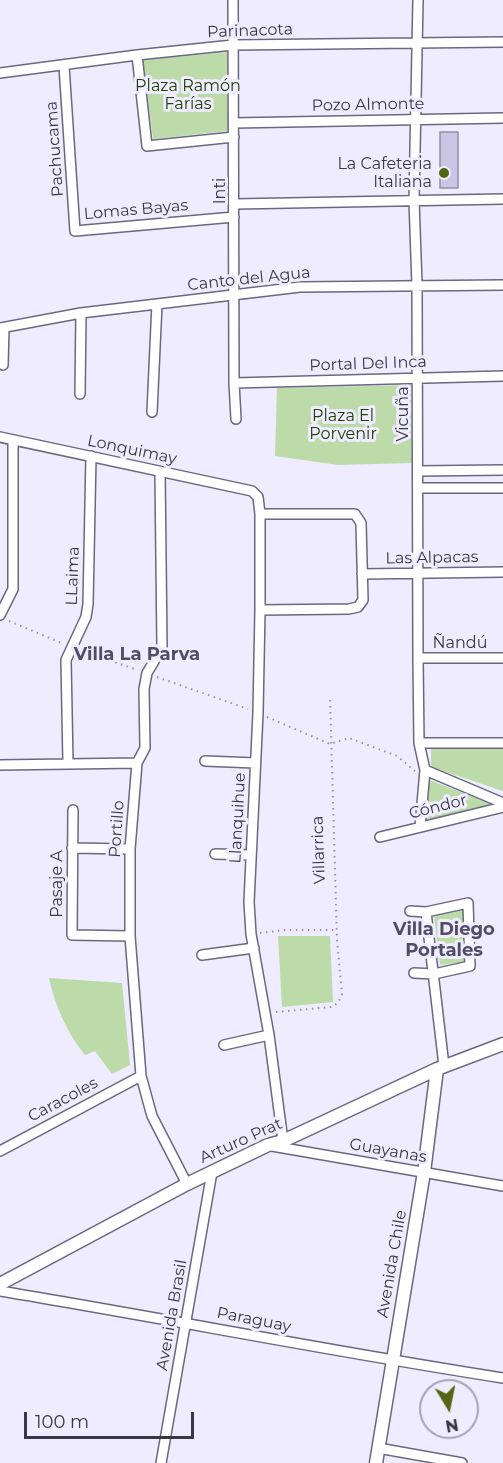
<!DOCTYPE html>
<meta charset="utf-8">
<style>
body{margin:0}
#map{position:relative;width:503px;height:1463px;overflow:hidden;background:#eeecfe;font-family:Montserrat,sans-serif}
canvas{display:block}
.north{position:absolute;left:419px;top:1379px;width:60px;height:60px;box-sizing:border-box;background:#eeecfe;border:2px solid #a6a4b3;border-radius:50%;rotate:170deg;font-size:16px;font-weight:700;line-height:24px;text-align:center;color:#393743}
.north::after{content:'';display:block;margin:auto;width:21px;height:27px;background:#536612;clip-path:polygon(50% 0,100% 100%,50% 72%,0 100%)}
.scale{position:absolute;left:24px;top:1412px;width:170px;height:27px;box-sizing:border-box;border:3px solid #393743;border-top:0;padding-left:8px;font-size:18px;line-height:21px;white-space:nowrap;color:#393743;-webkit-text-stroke:4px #eeecfe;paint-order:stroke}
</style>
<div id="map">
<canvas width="503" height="1463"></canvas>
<div class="north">N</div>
<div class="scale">100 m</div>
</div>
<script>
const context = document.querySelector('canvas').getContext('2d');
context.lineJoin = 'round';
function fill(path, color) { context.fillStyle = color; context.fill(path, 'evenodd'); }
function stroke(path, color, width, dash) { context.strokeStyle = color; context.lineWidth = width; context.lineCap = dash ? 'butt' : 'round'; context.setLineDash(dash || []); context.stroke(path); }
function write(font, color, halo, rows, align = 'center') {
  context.font = font + ' Montserrat,sans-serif'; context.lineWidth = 6; context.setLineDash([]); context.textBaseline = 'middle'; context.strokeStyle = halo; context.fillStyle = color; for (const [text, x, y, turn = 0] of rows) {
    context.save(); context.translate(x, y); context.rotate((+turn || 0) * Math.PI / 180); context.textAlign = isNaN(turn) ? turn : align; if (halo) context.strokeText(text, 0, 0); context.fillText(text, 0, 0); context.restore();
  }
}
const green = new Path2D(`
 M 227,52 L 228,131 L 153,139 L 143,60 Z
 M 411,385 L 412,463 L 338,465 L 275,456 L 277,388 Z
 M 431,748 L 503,749 L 503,791 L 431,767 Z
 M 427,779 L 491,804 L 428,821 Z
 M 465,908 L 465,962 L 440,965 L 434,914 Z
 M 278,936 L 330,936 L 333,1002 L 282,1007 Z
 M 49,978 L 122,983 L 130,1065 L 112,1074 L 95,1051 L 85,1055 C 67,1033 55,1006 49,978 Z`);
const building = new Path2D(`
 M 440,132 L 458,132 L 458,188 L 440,188 Z`);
const path = new Path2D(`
 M 9,621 L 64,644
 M 81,651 L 138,670
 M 157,677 L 248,709
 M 267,717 L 330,744 L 349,738 L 397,756 L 415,771
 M 260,933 L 285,930 L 335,930
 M 276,1012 L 331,1007 L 338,1003 L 342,994 L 337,940 L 330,696`);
const minor = new Path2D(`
 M 233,0 L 234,383 L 236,419
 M 418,0 L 414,200 L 417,285 L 418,658 L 419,743 L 425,770 L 420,827
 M 137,55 L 147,146 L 234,137
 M 64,66 L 75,231 L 234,217
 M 0,73 L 137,55 L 233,45 L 503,42
 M 234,123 L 503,118
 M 235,204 L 503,199
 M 0,328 L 81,313 L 300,287 L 503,285
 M 3,365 L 4,328
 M 234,383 L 503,376
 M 80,394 L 81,313
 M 152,412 L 157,304
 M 0,437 L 252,491 L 258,497 L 260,514 L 260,610 L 258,713 L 249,902 L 251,934 L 269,1035 L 283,1141
 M 418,471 L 503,470
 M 160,472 L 162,648 L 147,673 L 144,689 L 145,748 L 137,763 L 130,849 L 130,936 L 141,1076 L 152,1116 L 187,1184
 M 419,488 L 503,488
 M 362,574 L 503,572
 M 260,610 L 349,609 L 358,607 L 363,600 L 361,523 L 355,514 L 260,514
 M 0,615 L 13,589 L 13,440
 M 418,658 L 503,658
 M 419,743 L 503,743
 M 205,761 L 255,763
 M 68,763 L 66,660 L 86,617 L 88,604 L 91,456
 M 0,765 L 137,763
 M 425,770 L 503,803
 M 73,810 L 72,935 L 130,936
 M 380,837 L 503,807
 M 72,848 L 130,849
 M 215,854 L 251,855
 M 410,911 L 426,912 L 468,903 L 470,966 L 434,974 L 414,973
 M 426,912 L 444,1066
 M 202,955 L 254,948
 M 224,1045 L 269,1035
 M 272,1146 L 503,1186
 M 0,1151 L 141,1076
 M 0,1291 C 168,1319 335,1352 503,1378
 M 378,1448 L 462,1463
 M 161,1463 L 212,1172`);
const secondary = new Path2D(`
 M 0,1284 L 187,1184 L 268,1145 L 283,1141 L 437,1069 L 503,1044
 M 376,1463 L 424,1172 L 437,1069`);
const markers = [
 [444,173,6,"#536612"]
];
const streetNames = [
 ["Parinacota",250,31,-2],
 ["Pozo Almonte",368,105,-1],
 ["Pachucama",55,149,-94],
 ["Inti",220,191,-90],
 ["Lomas Bayas",136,210,-5],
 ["Canto del Agua",249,279,-6],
 ["Portal Del Inca",368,364,-2],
 ["Vicuña",403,414,-90],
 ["Lonquimay",132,450,12],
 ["Las Alpacas",432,558,-1],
 ["LLaima",73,576,-88],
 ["Ñandú",460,643],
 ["Cóndor",438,807,-14],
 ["Llanquihue",238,818,-87],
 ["Portillo",117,829,-86],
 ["Villarrica",319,850,-92],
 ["Pasaje A",57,884,-90],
 ["Caracoles",63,1100,-28],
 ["Arturo Prat",241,1141,-24],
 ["Guayanas",388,1151,10],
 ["Avenida Chile",392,1264,-80],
 ["Avenida Brasil",172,1315,-80],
 ["Paraguay",254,1320,11]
];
const parkNames = [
 ["Plaza Ramón",188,86],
 ["Farías",188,104],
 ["Plaza El",343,416],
 ["Porvenir",343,434]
];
const poiNames = [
 ["La Cafeteria",432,164],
 ["Italiana",432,182]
];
const neighbourhoodNames = [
 ["Villa La Parva",137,655],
 ["Villa Diego",444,930],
 ["Portales",444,951]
];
fill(green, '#bcdba8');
fill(building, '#cac5e3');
stroke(building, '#918da9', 1.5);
stroke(minor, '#6b6781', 12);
stroke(secondary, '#6b6781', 15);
stroke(path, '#9593a2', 2, [1.5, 4.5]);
stroke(minor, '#fff', 9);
stroke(secondary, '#fff', 12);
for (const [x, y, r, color] of markers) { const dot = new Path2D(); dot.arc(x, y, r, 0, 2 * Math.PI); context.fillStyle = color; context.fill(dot); stroke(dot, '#eeecfe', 2); }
write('16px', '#393743', '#eeecfe', streetNames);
write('16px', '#214001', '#eeecfe', parkNames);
write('16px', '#393743', '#eeecfe', poiNames, 'right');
write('bold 18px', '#514d66', '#eeecfe', neighbourhoodNames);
</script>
